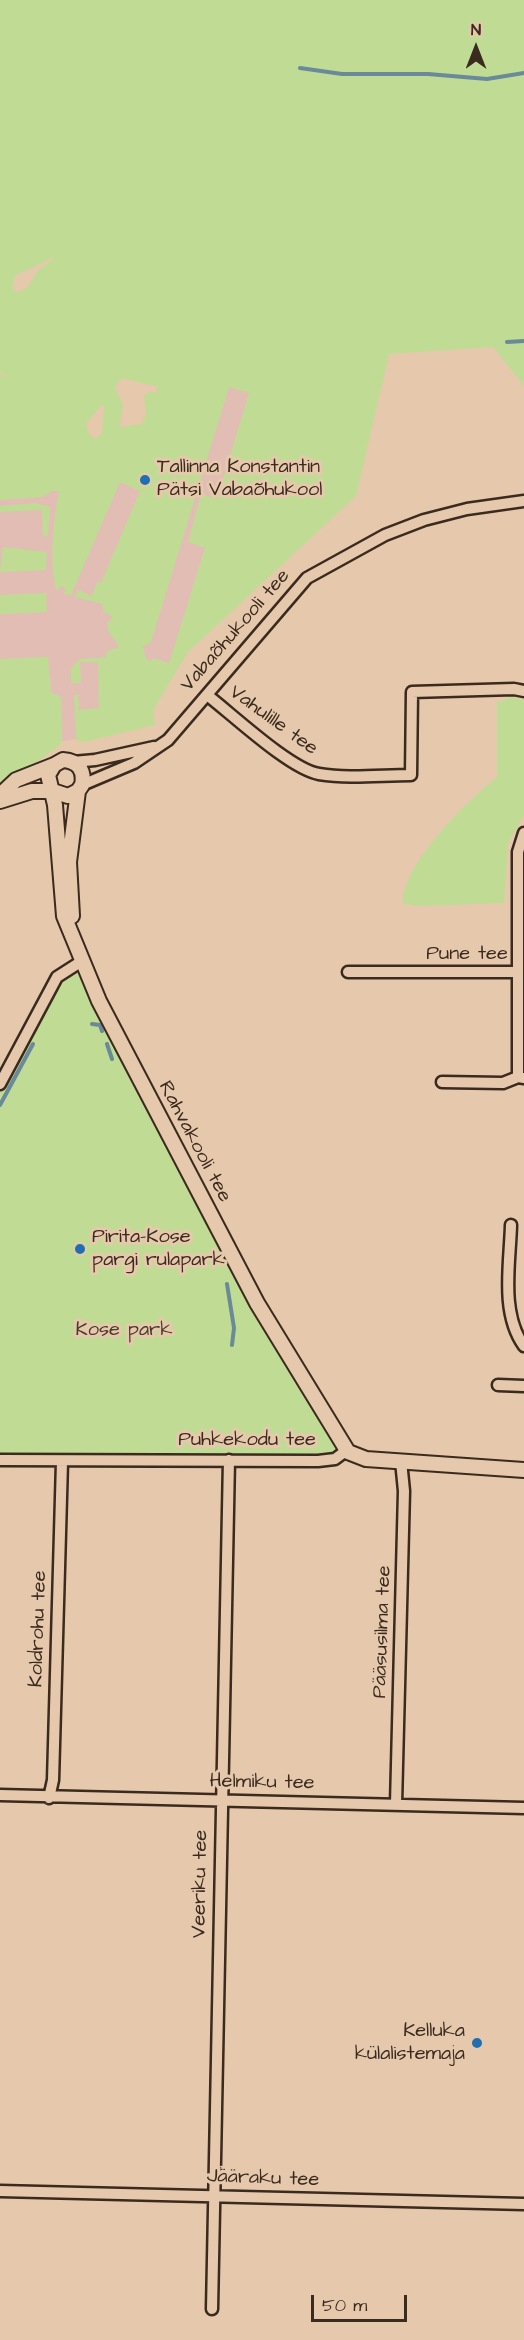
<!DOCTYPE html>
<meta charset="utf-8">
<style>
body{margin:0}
#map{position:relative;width:524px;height:2340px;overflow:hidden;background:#e6c8ac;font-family:"Architects Daughter",sans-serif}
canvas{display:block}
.north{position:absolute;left:446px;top:18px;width:60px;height:60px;-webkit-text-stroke:4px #e6c8ac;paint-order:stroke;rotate:0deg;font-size:16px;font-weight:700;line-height:24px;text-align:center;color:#3b2a1e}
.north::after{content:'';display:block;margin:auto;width:21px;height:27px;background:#3b2a1e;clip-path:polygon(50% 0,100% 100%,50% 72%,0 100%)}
.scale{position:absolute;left:311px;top:2295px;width:96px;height:27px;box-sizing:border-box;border:3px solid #3b2a1e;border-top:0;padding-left:8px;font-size:18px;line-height:21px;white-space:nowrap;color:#3b2a1e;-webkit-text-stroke:4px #e6c8ac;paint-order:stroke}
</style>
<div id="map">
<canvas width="524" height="2340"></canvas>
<div class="north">N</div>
<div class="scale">50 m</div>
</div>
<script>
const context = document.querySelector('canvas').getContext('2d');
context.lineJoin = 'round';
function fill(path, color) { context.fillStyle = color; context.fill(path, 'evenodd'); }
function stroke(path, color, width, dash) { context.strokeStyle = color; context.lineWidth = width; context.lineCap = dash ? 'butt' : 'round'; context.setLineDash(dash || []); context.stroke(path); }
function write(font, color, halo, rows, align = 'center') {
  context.font = font + ' "Architects Daughter",sans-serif'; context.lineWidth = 6; context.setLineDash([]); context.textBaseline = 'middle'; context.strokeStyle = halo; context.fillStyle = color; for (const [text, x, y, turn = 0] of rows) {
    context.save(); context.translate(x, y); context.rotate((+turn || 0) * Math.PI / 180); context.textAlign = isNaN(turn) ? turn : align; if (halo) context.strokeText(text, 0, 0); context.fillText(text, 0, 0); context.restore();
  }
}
const built = new Path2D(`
 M 223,185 L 299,240 L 170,664 L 82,738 L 57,742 L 0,776 L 0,374 L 26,384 L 55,481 L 138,449 Z`);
const green = new Path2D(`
 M 0,0 L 524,0 L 524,386 L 493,347 L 389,354 L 356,496 L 188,652 L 153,710 L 155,725 L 84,742 L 76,740 L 74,695 L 81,695 L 78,696 L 79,710 L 99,708 L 98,662 L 80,662 L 81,683 L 71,683 L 71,668 L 80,659 L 106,657 L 107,651 L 117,648 L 118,645 L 108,631 L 107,623 L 113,617 L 103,611 L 103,604 L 75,597 L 78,590 L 92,596 L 97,582 L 101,583 L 140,491 L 120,482 L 71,595 L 64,594 L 65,588 L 61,586 L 57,591 C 48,569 54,515 59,491 L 52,491 L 43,497 L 0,500 L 0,374 L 12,378 L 0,372 ZM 54,257 C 51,262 41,267 36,273 C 30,282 30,289 17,292 L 12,288 L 15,276 ZM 122,378 L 158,387 L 157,392 L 148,392 L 144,397 L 146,414 L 142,424 L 119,427 L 123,406 L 115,387 ZM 229,387 L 249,393 L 217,499 L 201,494 L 188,542 L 205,548 L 169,663 L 153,658 L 152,661 L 146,659 L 143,647 L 151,642 ZM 101,405 L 104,407 L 102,433 L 95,439 L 88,433 L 86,421 L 89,421 Z
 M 36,503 L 50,507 L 48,535 L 43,537 L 42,510 L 0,512 L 0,506 Z
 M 3,547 L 47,552 L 46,570 L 0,572 Z
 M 46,593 L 47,612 L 0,614 L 0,595 Z
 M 48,657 L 51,692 L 61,697 L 62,743 C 44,759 20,771 0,788 L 0,659 Z
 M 511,697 L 524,700 L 524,815 L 508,843 L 504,903 L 422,906 L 403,904 C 401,865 467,801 497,777 L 497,702 Z
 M 71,974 L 79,975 L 84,980 L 102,1023 L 268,1335 L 328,1430 L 335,1446 L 332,1454 L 0,1457 L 0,1091 L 54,990 Z`);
const stream = new Path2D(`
 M 300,68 L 342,74 L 428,74 L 487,79 L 524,73
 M 507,342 L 524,341
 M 92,1024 L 100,1025 L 102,1031
 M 107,1044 L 112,1059
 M 0,1105 L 33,1044
 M 227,1284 L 234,1328 L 232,1345`);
const minor = new Path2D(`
 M 207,695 C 233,715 290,769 319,774 C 349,779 381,775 411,775 L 412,692 L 514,689 L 524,691
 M 73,762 L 95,760 L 154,747
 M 82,785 L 134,763 L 168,740 L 307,578 L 385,535 L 424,520 L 467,509 L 524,501
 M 348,972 L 518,972 L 518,1077 L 524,1078
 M 518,972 L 518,852 L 524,833
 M 442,1082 L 503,1083 L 518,1077
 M 0,1084 L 57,977 L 82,961
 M 511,1225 C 510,1263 500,1313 524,1346
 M 498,1385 L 524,1386
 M 0,1460 L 318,1461 L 335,1459 L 347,1450
 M 0,1795 L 524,1808
 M 49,1798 L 53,1780 L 62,1462
 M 396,1804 L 404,1491 L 401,1461
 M 0,2191 L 524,2204
 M 212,2309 L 229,1460`);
const tertiary = new Path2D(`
 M 0,795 L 16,780 L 54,765
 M 0,801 L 32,791 L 53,791 L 68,796 L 78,791 L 82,785 C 85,770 78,761 63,760 L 54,765 L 48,775 L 55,805 L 64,916 L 99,1001 L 257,1303 L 348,1452 L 366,1459 L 524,1470
 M 72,916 L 69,862 L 78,791`);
const markers = [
 [145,480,6,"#1f6fb2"],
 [80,1249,6,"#1f6fb2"],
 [477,2043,6,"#1f6fb2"]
];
const poiNames = [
 ["Tallinna Konstantin",157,468],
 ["Pätsi Vabaõhukool",157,491],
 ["Pirita-Kose",92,1238],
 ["pargi rulapark",92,1261],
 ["Kelluka",465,2032,"right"],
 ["külalistemaja",465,2055,"right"]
];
const streetNames = [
 ["Vabaõhukooli tee",236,631,-49],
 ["Vahulille tee",273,721,36],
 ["Pune tee",467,955],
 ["Rahvakooli tee",194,1142,62],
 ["Puhkekodu tee",247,1441],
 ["Koldrohu tee",39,1629,-88],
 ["Pääsusilma tee",383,1632,-88],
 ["Helmiku tee",262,1783,1],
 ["Veeriku tee",201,1884,-89],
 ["Jääraku tee",263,2179,2]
];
const parkNames = [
 ["Kose park",124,1331]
];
fill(built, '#e1bdb3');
fill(green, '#c0dc94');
stroke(stream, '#6a8999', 4);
stroke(minor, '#3b2a1e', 15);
stroke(tertiary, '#3b2a1e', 18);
stroke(minor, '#e6c8ac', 10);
stroke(tertiary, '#e6c8ac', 14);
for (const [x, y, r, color] of markers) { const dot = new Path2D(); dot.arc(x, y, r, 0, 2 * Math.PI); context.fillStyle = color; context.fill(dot); stroke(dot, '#e6c8ac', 2); }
write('20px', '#3b2a1e', '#e6c8ac', poiNames, 'left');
write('20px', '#3b2a1e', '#e6c8ac', streetNames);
write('20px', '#483c2a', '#e6c8ac', parkNames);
</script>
